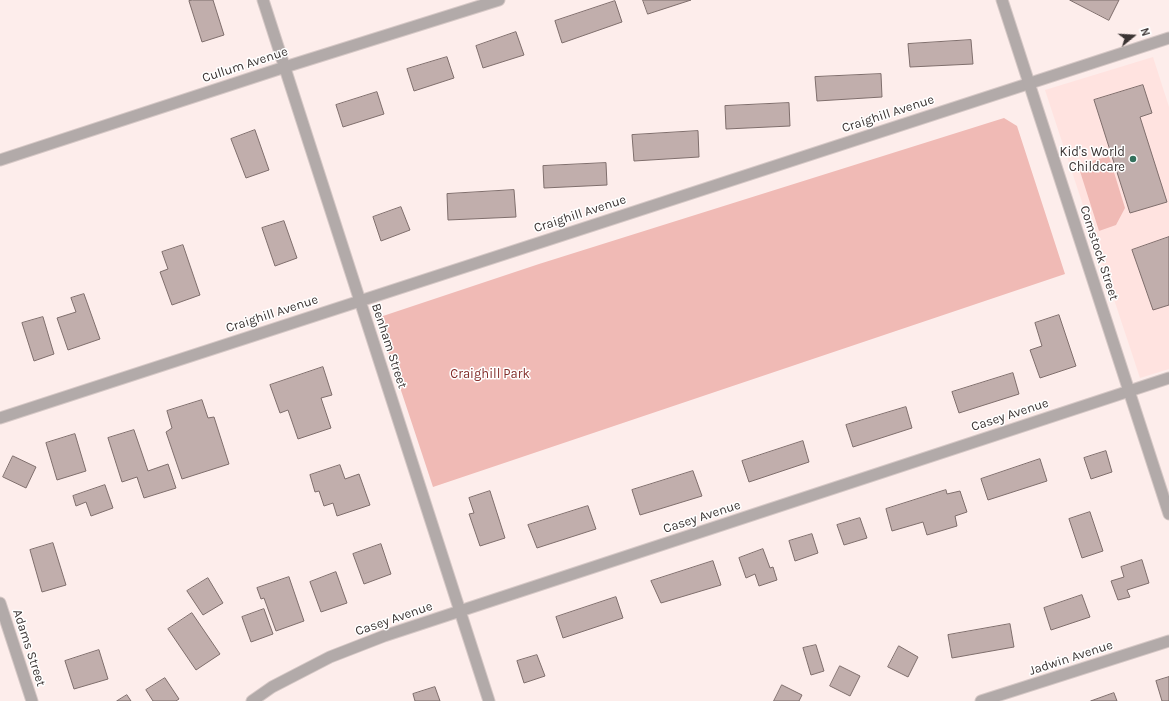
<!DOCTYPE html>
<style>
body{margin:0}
#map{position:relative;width:1169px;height:701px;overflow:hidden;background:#fdedeb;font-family:Karla,sans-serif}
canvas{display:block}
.north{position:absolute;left:1113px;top:16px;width:40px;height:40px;-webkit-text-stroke:3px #fff;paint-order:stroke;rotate:72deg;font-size:11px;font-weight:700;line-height:16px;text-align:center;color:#3b3433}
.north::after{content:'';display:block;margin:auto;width:14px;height:18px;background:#3b3433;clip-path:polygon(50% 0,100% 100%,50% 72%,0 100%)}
</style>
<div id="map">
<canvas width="1169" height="701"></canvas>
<div class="north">N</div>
</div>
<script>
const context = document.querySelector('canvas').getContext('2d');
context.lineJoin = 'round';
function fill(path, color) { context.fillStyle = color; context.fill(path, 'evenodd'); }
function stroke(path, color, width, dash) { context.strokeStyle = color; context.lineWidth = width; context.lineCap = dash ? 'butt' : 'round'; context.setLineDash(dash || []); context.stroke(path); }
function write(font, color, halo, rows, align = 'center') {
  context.font = font + ' Karla,sans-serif'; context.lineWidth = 3; context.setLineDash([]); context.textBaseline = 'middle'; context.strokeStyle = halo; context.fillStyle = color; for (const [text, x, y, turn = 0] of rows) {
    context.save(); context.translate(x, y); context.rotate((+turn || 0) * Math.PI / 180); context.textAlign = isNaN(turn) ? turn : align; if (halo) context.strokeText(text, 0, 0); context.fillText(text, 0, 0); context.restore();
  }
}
const built = new Path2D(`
 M 1153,57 L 1169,107 L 1169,369 L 1140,378 L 1045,90 Z`);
const green = new Path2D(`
 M 1004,118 L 1017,126 L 1065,274 L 433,487 L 377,318 L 539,264 Z
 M 1109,156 L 1125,208 L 1116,225 L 1099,231 L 1078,165 Z`);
const building = new Path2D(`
 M 193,0 L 213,0 L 224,35 L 202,42 L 189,1 Z
 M 643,0 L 691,0 L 648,14 Z
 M 1070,0 L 1119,0 L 1109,20 Z
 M 615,1 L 622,22 L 562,43 L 555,21 Z
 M 516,32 L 524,55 L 483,68 L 476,46 Z
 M 971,40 L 973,64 L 910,67 L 908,44 Z
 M 447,57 L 454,78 L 414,91 L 407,69 Z
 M 881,74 L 882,97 L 817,101 L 815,77 Z
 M 1143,85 L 1152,113 L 1140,117 L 1167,202 L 1130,213 L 1094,100 Z
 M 377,92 L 384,114 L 343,127 L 336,105 Z
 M 789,103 L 790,126 L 726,129 L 725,106 Z
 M 255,130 L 269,170 L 246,178 L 231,139 Z
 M 698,131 L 699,157 L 634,161 L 632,135 Z
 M 606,163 L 607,185 L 544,188 L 543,166 Z
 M 514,190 L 516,217 L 448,220 L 447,194 Z
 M 401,207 L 410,230 L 381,241 L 373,217 Z
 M 284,221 L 297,258 L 275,266 L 262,228 Z
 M 1169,237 L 1169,305 L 1153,310 L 1132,250 Z
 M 183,245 L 200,295 L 172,305 L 160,272 L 168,269 L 162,252 Z
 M 84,294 L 100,339 L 68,350 L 57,318 L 76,312 L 71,298 Z
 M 1059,315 L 1076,366 L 1040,378 L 1030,350 L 1042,346 L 1035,323 Z
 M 43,317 L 54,354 L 34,361 L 22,323 Z
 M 323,367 L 332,395 L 321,398 L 331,428 L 298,439 L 288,410 L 280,413 L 270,385 Z
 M 1013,373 L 1019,394 L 959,413 L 952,392 Z
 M 202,400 L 208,418 L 214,417 L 229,464 L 182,479 L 166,432 L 172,428 L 167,411 Z
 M 906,407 L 912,428 L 853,447 L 846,425 Z
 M 134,430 L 148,471 L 168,464 L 176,488 L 144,498 L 137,477 L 122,482 L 108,438 Z
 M 75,434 L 86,471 L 57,480 L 46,443 Z
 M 803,441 L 809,462 L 749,482 L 742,461 Z
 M 1106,451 L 1112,472 L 1091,479 L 1084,458 Z
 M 13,456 L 36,467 L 26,488 L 3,477 Z
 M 1040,459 L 1047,481 L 988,500 L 981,479 Z
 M 340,465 L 345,479 L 359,474 L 370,505 L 337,516 L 333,503 L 324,506 L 319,491 L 315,492 L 310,475 Z
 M 693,471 L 702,496 L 640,515 L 632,490 Z
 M 105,485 L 113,508 L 91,516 L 86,502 L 76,506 L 73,496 Z
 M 946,490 L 947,494 L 960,491 L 967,512 L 955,516 L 957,526 L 927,535 L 923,522 L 892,531 L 886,509 Z
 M 490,491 L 505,538 L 480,546 L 469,514 L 474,513 L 469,498 Z
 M 588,506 L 596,529 L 537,548 L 528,525 Z
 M 1090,512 L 1103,551 L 1082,558 L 1069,519 Z
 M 860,518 L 867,538 L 844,545 L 837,525 Z
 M 812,534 L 818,553 L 795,561 L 789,541 Z
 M 53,543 L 66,585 L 42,592 L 30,550 Z
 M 381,544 L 391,574 L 364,584 L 353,554 Z
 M 763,549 L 770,568 L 773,567 L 777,580 L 759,586 L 755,574 L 746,578 L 739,558 Z
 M 1142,560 L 1149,583 L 1127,590 L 1130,597 L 1118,600 L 1111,581 L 1124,577 L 1121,567 Z
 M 713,561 L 721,585 L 661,603 L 651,581 Z
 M 336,572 L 347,603 L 321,612 L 310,582 Z
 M 289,577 L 304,621 L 276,631 L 264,598 L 261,599 L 257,588 Z
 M 208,578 L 223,603 L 203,615 L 187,591 Z
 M 1082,595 L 1090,617 L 1051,630 L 1044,608 Z
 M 616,597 L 623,618 L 563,638 L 556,617 Z
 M 264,609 L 273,634 L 251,642 L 242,617 Z
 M 192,613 L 220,654 L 196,670 L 168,629 Z
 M 1010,624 L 1014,647 L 952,658 L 948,635 Z
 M 816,645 L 824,671 L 811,675 L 803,648 Z
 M 899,646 L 918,657 L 908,677 L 888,667 Z
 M 99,650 L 108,679 L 74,689 L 65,661 Z
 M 537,655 L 545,676 L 524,683 L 517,661 Z
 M 840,666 L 860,676 L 850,696 L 830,686 Z
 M 1169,677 L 1169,701 L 1162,701 L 1156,681 Z
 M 165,678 L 179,699 L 176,701 L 153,701 L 146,690 Z
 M 782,685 L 802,695 L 799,701 L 774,701 Z
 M 435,687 L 440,701 L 415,701 L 413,694 Z
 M 1114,693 L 1117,701 L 1091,701 Z
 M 127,695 L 131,701 L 117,701 Z`);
const minor = new Path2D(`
 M 263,0 L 489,701
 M 0,160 L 285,67 L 499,0
 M 0,418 L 1169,38
 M 0,603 L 32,701
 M 252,701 L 272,687 L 330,657 L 384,636 L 1169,378
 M 981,701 L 1169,641`);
const tertiary = new Path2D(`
 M 1002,0 L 1169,514`);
const markers = [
 [1133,159,4,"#34715d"]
];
const streetNames = [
 ["Cullum Avenue",245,65,-18],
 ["Craighill Avenue",888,114,-18],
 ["Craighill Avenue",580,214,-18],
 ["Comstock Street",1099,253,72],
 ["Craighill Avenue",272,314,-18],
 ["Benham Street",389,346,72],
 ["Casey Avenue",1010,415,-18],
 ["Casey Avenue",702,517,-18],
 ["Casey Avenue",394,619,-19],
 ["Adams Street",29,648,72],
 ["Jadwin Avenue",1071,658,-18]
];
const poiNames = [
 ["Kid's World",1125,152],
 ["Childcare",1125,167]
];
const parkNames = [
 ["Craighill Park",490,374]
];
fill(built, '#ffe3e0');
fill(green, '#f0bab5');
fill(building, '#c1aeac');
stroke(building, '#7f6e6c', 1);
stroke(minor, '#d6c8c6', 13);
stroke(tertiary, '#d6c8c6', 13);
stroke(minor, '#b2aaa9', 11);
stroke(tertiary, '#b2aaa9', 11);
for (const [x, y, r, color] of markers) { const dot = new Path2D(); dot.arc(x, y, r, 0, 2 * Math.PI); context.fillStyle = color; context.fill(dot); stroke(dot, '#fff', 1.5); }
write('13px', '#3b3433', '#fff', streetNames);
write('13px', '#3b3433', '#fff', poiNames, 'right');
write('13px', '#832e2b', '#fff', parkNames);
</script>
